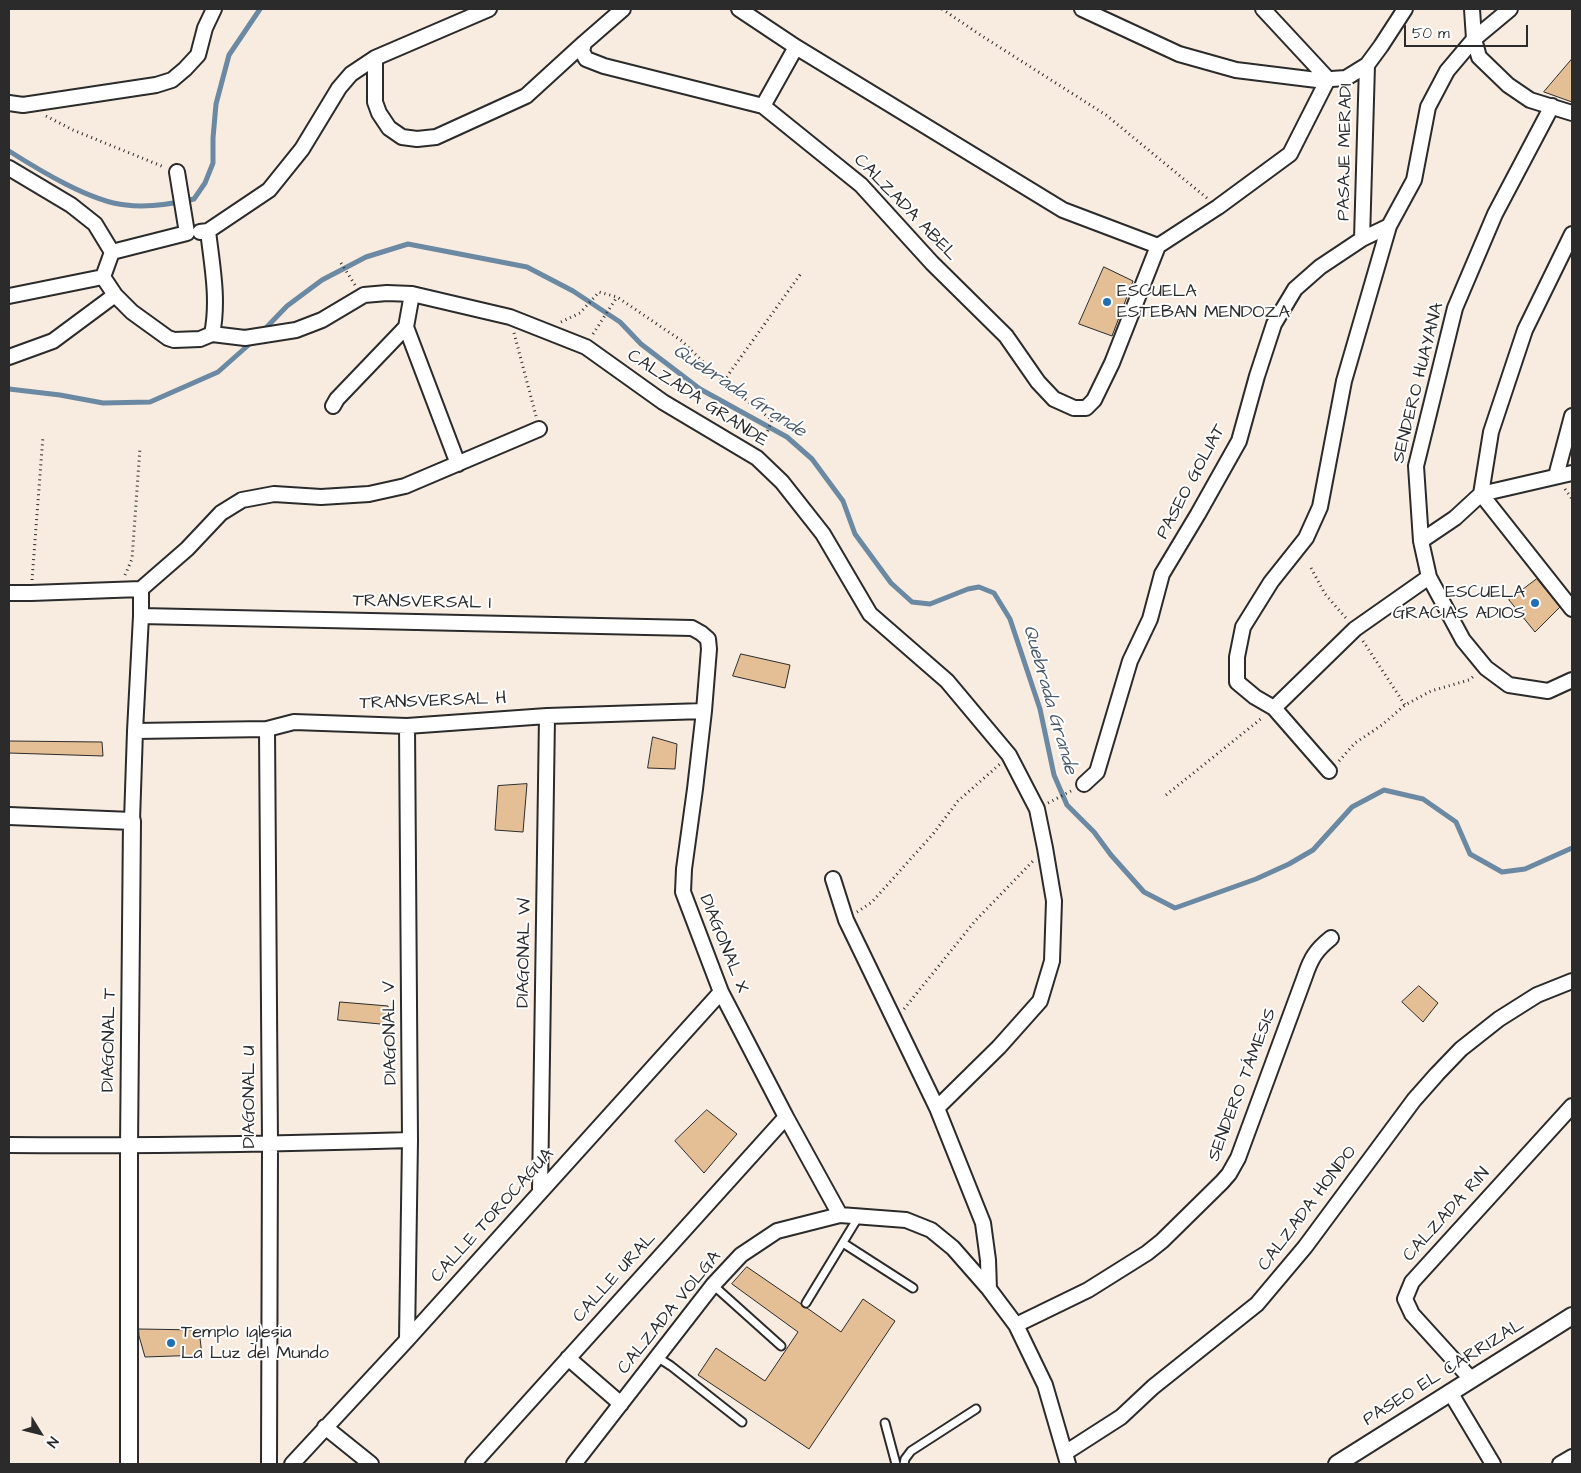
<!DOCTYPE html>
<meta charset="utf-8">
<style>
body{margin:0}
#map{position:relative;width:1581px;height:1473px;overflow:hidden;background:#f7ecdf;font-family:"Architects Daughter",sans-serif}
canvas{display:block}
.frame{position:absolute;inset:0;border:10px solid #2b2b2b;pointer-events:none}
.north{position:absolute;left:15px;top:1408px;width:50px;height:50px;-webkit-text-stroke:4px #fff;paint-order:stroke;rotate:126deg;font-size:14px;font-weight:700;line-height:20px;text-align:center;color:#2b2b2b}
.north::after{content:'';display:block;margin:auto;width:18px;height:22px;background:#2b2b2b;clip-path:polygon(50% 0,100% 100%,50% 72%,0 100%)}
.scale{position:absolute;left:1404px;top:25px;width:124px;height:22px;box-sizing:border-box;border:2px solid #2b2b2b;border-top:0;padding-left:6px;font-size:15px;line-height:18px;white-space:nowrap;color:#2b2b2b;-webkit-text-stroke:4px #fff;paint-order:stroke}
</style>
<div id="map">
<canvas width="1581" height="1473"></canvas>
<div class="frame"></div>
<div class="north">N</div>
<div class="scale">50 m</div>
</div>
<script>
const context = document.querySelector('canvas').getContext('2d');
context.lineJoin = 'round';
function stroke(path, color, width, dash) { context.strokeStyle = color; context.lineWidth = width; context.lineCap = dash ? 'butt' : 'round'; context.setLineDash(dash || []); context.stroke(path); }
function fill(path, color) { context.fillStyle = color; context.fill(path, 'evenodd'); }
function write(font, color, halo, rows, align = 'center') {
  context.font = font + ' "Architects Daughter",sans-serif'; context.lineWidth = 4; context.setLineDash([]); context.textBaseline = 'middle'; context.strokeStyle = halo; context.fillStyle = color; for (const [text, x, y, turn = 0] of rows) {
    context.save(); context.translate(x, y); context.rotate((+turn || 0) * Math.PI / 180); context.textAlign = isNaN(turn) ? turn : align; if (halo) context.strokeText(text, 0, 0); context.fillText(text, 0, 0); context.restore();
  }
}
const stream = new Path2D(`
 M 9,151 C 39,170 91,202 126,205 C 149,208 172,204 194,199 L 205,183 L 213,163 L 213,138 L 216,104 L 229,55 L 260,9
 M 261,333 L 287,306 L 322,280 L 366,257 L 408,244 L 527,267 L 573,291 L 620,322 L 641,344 L 700,389 L 787,437 L 812,459 L 843,501 L 855,534 L 891,583 L 912,602 L 930,604 L 968,589 L 979,587 L 994,593 L 1010,619 L 1040,709 L 1054,775 L 1067,805 L 1094,832 L 1111,855 L 1144,892 L 1175,908 L 1256,879 L 1289,864 L 1313,850 L 1352,807 L 1384,790 L 1423,799 L 1456,822 L 1470,854 L 1502,872 L 1525,869 L 1572,848
 M 9,389 L 60,395 L 103,403 L 150,402 L 218,372 L 253,341`);
const building = new Path2D(`
 M 1572,59 L 1572,102 L 1544,92 Z
 M 1104,267 L 1133,281 L 1112,336 L 1079,324 Z
 M 1537,579 L 1560,607 L 1535,632 L 1509,600 Z
 M 741,654 L 790,665 L 785,688 L 733,676 Z
 M 653,737 L 677,744 L 675,769 L 648,768 Z
 M 9,741 L 102,742 L 103,756 L 9,753 Z
 M 527,784 L 523,832 L 495,830 L 498,786 Z
 M 1419,986 L 1438,1003 L 1423,1022 L 1402,1002 Z
 M 340,1002 L 388,1006 L 391,1025 L 338,1020 Z
 M 707,1110 L 737,1134 L 704,1173 L 675,1141 Z
 M 747,1267 L 801,1304 L 803,1307 L 807,1308 L 841,1332 L 863,1299 L 895,1321 L 809,1449 L 698,1375 L 716,1348 L 765,1381 L 798,1332 L 732,1284 Z
 M 139,1329 L 199,1330 L 202,1355 L 145,1357 L 139,1336 Z`);
const path = new Path2D(`
 M 942,9 L 982,36 L 1106,115 L 1208,199
 M 46,116 L 73,130 L 164,167
 M 341,263 L 355,285
 M 561,322 L 580,313 L 599,292 L 617,297 L 682,341 L 723,382
 M 514,333 L 536,416
 M 593,334 L 617,297
 M 762,445 L 772,420 L 723,382 L 802,272
 M 1565,489 L 1572,499
 M 1311,568 L 1325,594 L 1346,618
 M 125,575 L 132,559 L 140,448
 M 32,580 L 43,436
 M 1363,641 L 1405,705
 M 1339,761 L 1355,743 L 1382,725 L 1405,705 L 1431,691 L 1469,680 L 1475,675
 M 1166,795 L 1262,718
 M 1048,803 L 1071,791
 M 857,912 L 872,902 L 933,834 L 958,801 L 1000,764
 M 904,1009 L 975,921 L 1033,861`);
const service = new Path2D(`
 M 843,1243 L 913,1288
 M 713,1285 L 781,1346
 M 806,1303 L 859,1216
 M 657,1357 L 671,1366 L 742,1422
 M 885,1423 L 896,1464
 M 904,1464 L 905,1459 L 911,1451 L 976,1409`);
const minor = new Path2D(`
 M 623,9 L 584,43 L 582,51 L 586,59 L 604,66 L 763,106 L 861,185 L 932,263 L 1006,336 L 1038,382 L 1054,399 L 1074,408 L 1086,408 L 1094,400 L 1112,363 L 1158,246 L 1218,207 L 1290,154 L 1328,79 L 1263,9
 M 739,9 L 796,47 L 1063,210 L 1158,246
 M 1082,9 L 1179,54 L 1236,70 L 1317,80 L 1346,78 L 1367,65 L 1381,46 L 1405,9
 M 1472,9 L 1474,39 L 1479,57 L 1508,85 L 1530,100 L 1572,113
 M 375,58 L 375,102 L 379,113 L 389,128 L 402,137 L 417,139 L 436,137 L 526,96 L 584,43
 M 9,103 L 23,105 L 156,85 L 172,80 L 185,69 L 198,55 L 205,28 L 214,9
 M 763,106 L 796,47
 M 1552,106 L 1495,214 L 1455,308 L 1416,466 L 1421,541 L 1429,577 L 1463,640 L 1486,668 L 1509,685 L 1548,691 L 1572,680
 M 9,168 L 71,205 L 95,224 L 112,252 L 103,277
 M 208,231 L 269,190 L 302,149 L 339,88 L 351,74 L 375,58 L 489,9
 M 200,232 L 208,231 C 212,265 219,300 212,334
 M 1572,234 L 1525,330 L 1491,432 L 1481,494 L 1572,609
 M 1362,239 L 1367,65
 M 112,252 L 187,233 L 177,172
 M 103,277 L 115,295 L 132,312 L 168,338 L 174,340 L 200,339 L 212,334 L 245,338 L 296,330 L 322,320 L 364,295 L 387,293 L 412,294 L 510,317 L 586,347 L 663,402 L 757,458 L 782,482 L 823,534 L 870,614 L 947,681 L 1009,755 L 1037,809 L 1045,848 L 1054,901 L 1052,961 L 1040,1001 L 999,1047 L 937,1108
 M 412,294 L 406,327 L 458,464
 M 9,296 L 103,277
 M 9,357 L 53,341 L 115,295
 M 333,406 L 337,399 L 406,327
 M 1556,476 L 1572,416
 M 1421,541 L 1455,518 L 1481,494 L 1572,473
 M 141,589 L 187,549 L 221,513 L 242,500 L 274,494 L 321,497 L 369,494 L 405,486 L 539,429
 M 9,593 L 31,593 L 141,589 L 141,616 L 135,731 L 132,821
 M 141,616 L 692,628 L 701,633 L 708,639 L 709,649 L 704,711 L 695,789 L 684,869 L 683,892 L 721,992 L 786,1117 L 840,1215
 M 1274,708 L 1355,629 L 1429,577
 M 407,726 L 410,1140 L 407,1340
 M 267,729 L 270,1144 L 269,1464
 M 135,731 L 267,729 L 294,722 L 407,726 L 547,716 L 704,711
 M 1329,771 L 1274,708 L 1255,697 L 1237,682 L 1237,657 L 1243,627 L 1271,582 L 1306,538 L 1320,507 L 1344,381 L 1389,226
 M 1084,784 L 1097,772 L 1130,661 L 1150,619 L 1162,574 L 1198,514 L 1239,441 L 1257,376 L 1274,324 L 1295,289 L 1320,267 L 1362,239 L 1389,226 L 1414,180 L 1428,107 L 1447,71 L 1474,39 L 1510,9
 M 833,879 L 846,920 L 937,1108 L 983,1223 L 988,1260 L 989,1289
 M 9,1145 C 143,1146 276,1144 410,1140
 M 540,1191 L 547,716
 M 1016,1325 L 1088,1290 L 1147,1253 L 1162,1241 L 1222,1182 L 1229,1174 L 1238,1158 L 1305,976 C 1311,958 1316,950 1331,938
 M 568,1358 L 621,1404
 M 1471,1379 L 1412,1314 L 1405,1299 L 1412,1282 L 1572,1106
 M 1450,1392 L 1493,1464
 M 325,1427 L 371,1464
 M 1065,1453 L 1121,1417 L 1153,1387 L 1257,1304 L 1305,1247 L 1414,1100 L 1437,1074 L 1461,1049 L 1499,1019 L 1537,995 L 1572,981
 M 292,1464 L 407,1340 L 721,992
 M 473,1464 L 786,1117
 M 574,1464 L 713,1285 L 741,1255 L 777,1231 L 840,1215 L 906,1220 L 931,1230 L 953,1248 L 989,1289 L 1016,1325 L 1045,1385 L 1068,1464
 M 1560,1464 L 1572,1457`);
const tertiary = new Path2D(`
 M 9,816 L 132,821 L 129,1146 L 129,1464
 M 1337,1464 L 1572,1316`);
const markers = [
 [1107,302,5,"#1f6fb2"],
 [1535,603,5,"#1f6fb2"],
 [171,1343,5,"#1f6fb2"]
];
const streetNames = [
 ["PASAJE MERADI",1346,152,-89],
 ["CALZADA ABEL",905,208,46],
 ["SENDERO HUAYANA",1419,383,-76],
 ["CALZADA GRANDE",697,399,33],
 ["PASEO GOLIAT",1192,482,-62],
 ["TRANSVERSAL I",422,603,1],
 ["TRANSVERSAL H",433,702,-2],
 ["DIAGONAL X",723,944,68],
 ["DIAGONAL W",525,953,-89],
 ["DIAGONAL V",391,1033,-91],
 ["DIAGONAL T",110,1040,-89],
 ["SENDERO TÁMESIS",1243,1085,-69],
 ["DIAGONAL U",250,1097,-90],
 ["CALZADA HONDO",1308,1209,-53],
 ["CALZADA RIN",1447,1215,-48],
 ["CALLE TOROCAGUA",493,1216,-48],
 ["CALLE URAL",615,1278,-48],
 ["CALZADA VOLGA",670,1313,-51],
 ["PASEO EL CARRIZAL",1444,1373,-32]
];
const poiNames = [
 ["ESCUELA",1117,292],
 ["ESTEBAN MENDOZA",1117,313],
 ["ESCUELA",1525,593,"right"],
 ["GRACIAS ADIOS",1525,614,"right"],
 ["Templo Iglesia",181,1333],
 ["La Luz del Mundo",181,1354]
];
const waterNames = [
 ["Quebrada Grande",739,392,33],
 ["Quebrada Grande",1049,700,74]
];
stroke(stream, '#6b89a2', 5);
fill(building, '#e4be95');
stroke(building, '#2b2b2b', 1);
stroke(service, '#2b2b2b', 11);
stroke(minor, '#2b2b2b', 18);
stroke(tertiary, '#2b2b2b', 20);
stroke(path, '#2b2b2b', 3, [1, 4]);
stroke(service, '#fff', 7);
stroke(minor, '#fff', 14);
stroke(tertiary, '#fff', 16);
for (const [x, y, r, color] of markers) { const dot = new Path2D(); dot.arc(x, y, r, 0, 2 * Math.PI); context.fillStyle = color; context.fill(dot); stroke(dot, '#fff', 2); }
write('18px', '#2b2b2b', '#fff', streetNames);
write('18px', '#2b2b2b', '#fff', poiNames, 'left');
write('italic 19px', '#4b5a67', '#fff', waterNames);
</script>
